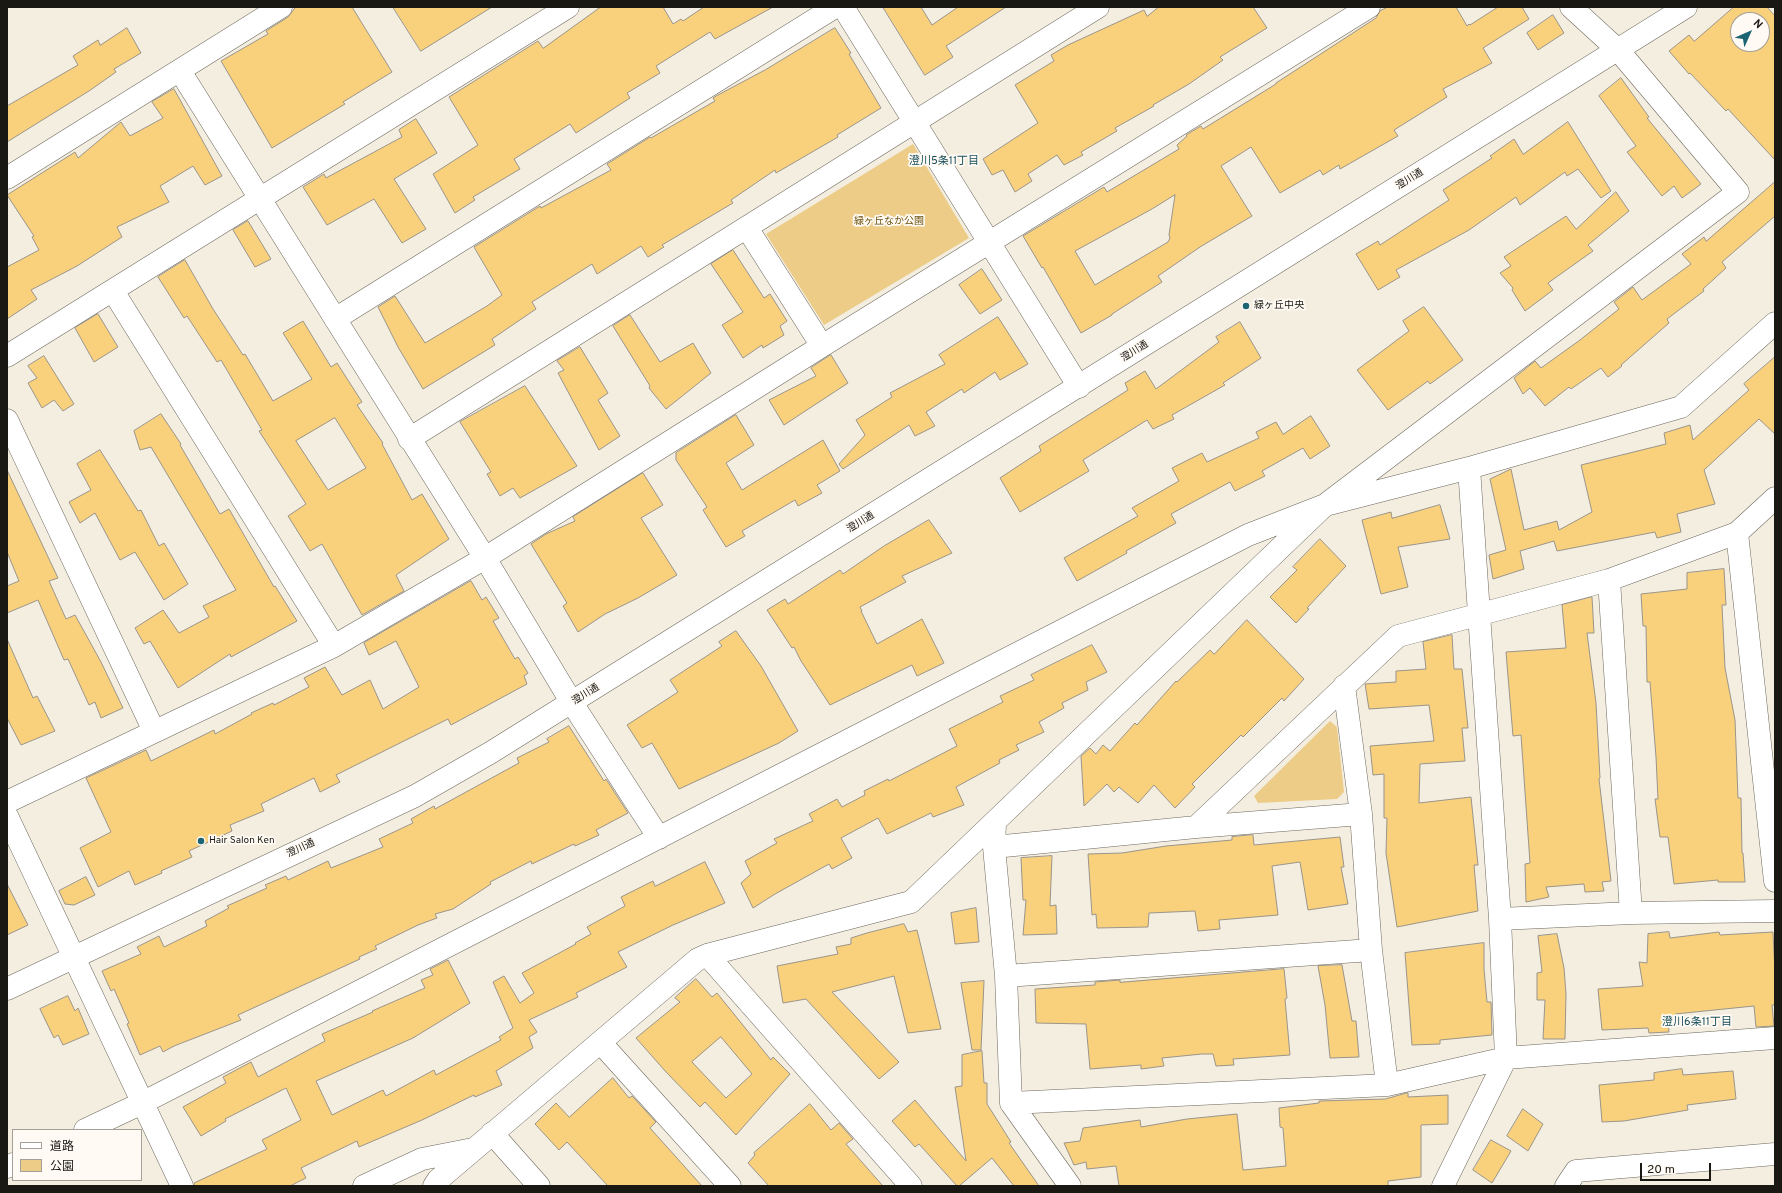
<!DOCTYPE html>
<meta charset="utf-8">
<style>
body{margin:0}
#map{position:relative;width:1782px;height:1193px;overflow:hidden;background:#f4eee1;font-family:Overpass,"Noto Sans JP",sans-serif}
canvas{display:block}
.frame{position:absolute;inset:0;border:8px solid #1a1813;pointer-events:none}
.legend{position:absolute;left:12px;top:1129px;width:130px;height:52px;box-sizing:border-box;background:#fffbf4;border:1px solid #a3a09a;margin:0;padding:5px 7px;list-style:none;font-size:12px;color:#1a1813}
.legend li{display:flex;align-items:center;gap:8px;height:20px}
.legend b{width:20px;border:1px solid #a3a09a}
.north{position:absolute;left:1730px;top:12px;width:40px;height:40px;box-sizing:border-box;background:#fffbf4;border:1px solid #a3a09a;border-radius:50%;rotate:45deg;font-size:11px;font-weight:700;line-height:16px;text-align:center;color:#1a1813}
.north::after{content:'';display:block;margin:auto;width:14px;height:18px;background:#1c6373;clip-path:polygon(50% 0,100% 100%,50% 72%,0 100%)}
.scale{position:absolute;left:1640px;top:1163px;width:71px;height:18px;box-sizing:border-box;border:2px solid #1a1813;border-top:0;padding-left:5px;font-size:12px;line-height:14px;white-space:nowrap;color:#1a1813;-webkit-text-stroke:3px #fffbf4;paint-order:stroke}
</style>
<div id="map">
<canvas width="1782" height="1193"></canvas>
<div class="frame"></div>
<ul class="legend">
<li><b style="height:5px;background:#fff"></b>道路</li>
<li><b style="height:11px;background:#eccc87"></b>公園</li>
</ul>
<div class="north">N</div>
<div class="scale">20 m</div>
</div>
<script>
const context = document.querySelector('canvas').getContext('2d');
context.lineJoin = 'round';
function fill(path, color) { context.fillStyle = color; context.fill(path, 'evenodd'); }
function stroke(path, color, width, dash) { context.strokeStyle = color; context.lineWidth = width; context.lineCap = dash ? 'butt' : 'round'; context.setLineDash(dash || []); context.stroke(path); }
function write(font, color, halo, rows, align = 'center') {
  context.font = font + ' Overpass,"Noto Sans JP",sans-serif'; context.lineWidth = 3.5; context.setLineDash([]); context.textBaseline = 'middle'; context.strokeStyle = halo; context.fillStyle = color; for (const [text, x, y, turn = 0] of rows) {
    context.save(); context.translate(x, y); context.rotate((+turn || 0) * Math.PI / 180); context.textAlign = isNaN(turn) ? turn : align; if (halo) context.strokeText(text, 0, 0); context.fillText(text, 0, 0); context.restore();
  }
}
const green = new Path2D(`
 M 913,144 L 969,238 L 824,325 L 766,234 Z
 M 1330,721 L 1337,727 L 1344,792 L 1337,799 L 1258,803 L 1254,796 Z`);
const building = new Path2D(`
 M 296,7 L 352,7 L 392,72 L 343,102 L 345,104 L 272,148 L 221,61 L 268,34 L 266,31 L 288,17 Z
 M 393,7 L 492,7 L 421,51 Z
 M 601,7 L 663,7 L 673,24 L 681,19 L 683,21 L 704,7 L 773,7 L 715,39 L 710,32 L 656,66 L 660,73 L 627,93 L 630,98 L 576,133 L 570,124 L 514,159 L 520,169 L 473,197 L 475,200 L 455,213 L 433,174 L 478,145 L 449,97 L 538,41 L 543,48 Z
 M 883,7 L 921,7 L 932,25 L 958,7 L 1006,7 L 946,46 L 953,57 L 925,75 Z
 M 1159,7 L 1253,7 L 1267,28 L 1220,57 L 1223,60 L 1189,84 L 1153,105 L 1154,106 L 1115,128 L 1117,131 L 1081,152 L 1083,155 L 1064,165 L 1057,155 L 1028,174 L 1032,181 L 1015,192 L 1003,170 L 992,175 L 983,159 L 1038,123 L 1015,85 L 1054,61 L 1051,55 L 1068,45 L 1144,10 L 1147,16 Z
 M 1388,7 L 1456,7 L 1467,26 L 1469,24 L 1470,25 L 1498,7 L 1522,7 L 1529,19 L 1483,48 L 1492,63 L 1443,89 L 1447,97 L 1394,130 L 1398,136 L 1340,169 L 1339,165 L 1323,175 L 1320,170 L 1280,193 L 1251,147 L 1221,166 L 1252,216 L 1200,247 L 1158,276 L 1162,282 L 1112,314 L 1112,315 L 1081,333 L 1043,267 L 1042,268 L 1023,236 L 1104,187 L 1107,192 L 1179,149 L 1177,145 L 1187,136 L 1186,135 L 1201,126 L 1203,129 L 1276,84 L 1276,83 L 1376,18 L 1380,11 ZM 1175,195 L 1169,235 L 1170,238 L 1168,242 L 1095,285 L 1075,251 L 1152,209 Z
 M 1734,7 L 1767,7 L 1775,16 L 1775,160 L 1728,109 L 1726,111 L 1690,73 L 1689,74 L 1669,51 L 1689,35 L 1694,41 ZM 1738,20 L 1762,20 L 1762,44 L 1738,44 Z
 M 1553,15 L 1564,33 L 1538,50 L 1527,33 Z
 M 127,28 L 141,53 L 114,69 L 116,72 L 89,91 L 7,142 L 7,106 L 78,65 L 73,56 L 98,40 L 100,45 Z
 M 835,28 L 851,53 L 849,54 L 881,108 L 837,135 L 838,137 L 776,173 L 775,170 L 731,200 L 733,203 L 662,245 L 664,247 L 648,257 L 641,246 L 597,274 L 592,264 L 532,302 L 536,309 L 492,339 L 495,345 L 423,389 L 398,347 L 378,307 L 395,296 L 425,343 L 487,306 L 502,295 L 474,247 L 540,206 L 541,208 L 611,170 L 607,164 L 650,137 L 651,138 L 715,101 L 713,98 L 716,96 L 765,70 Z
 M 1621,78 L 1649,117 L 1647,118 L 1701,184 L 1682,198 L 1674,186 L 1662,196 L 1627,152 L 1636,146 L 1599,96 Z
 M 174,89 L 222,176 L 205,185 L 193,166 L 160,186 L 169,202 L 117,227 L 122,237 L 77,266 L 31,290 L 37,299 L 7,319 L 7,267 L 39,250 L 32,237 L 34,236 L 7,195 L 75,152 L 78,158 L 121,122 L 130,136 L 163,118 L 152,102 Z
 M 416,119 L 437,153 L 394,179 L 426,229 L 402,243 L 374,199 L 327,225 L 303,187 L 324,174 L 326,178 L 402,137 L 399,130 Z
 M 1568,122 L 1611,191 L 1601,198 L 1578,169 L 1567,176 L 1565,172 L 1520,205 L 1516,197 L 1469,230 L 1396,270 L 1400,277 L 1378,290 L 1356,254 L 1378,241 L 1380,245 L 1449,200 L 1443,190 L 1492,158 L 1490,156 L 1514,139 L 1523,154 Z
 M 1775,182 L 1775,216 L 1722,262 L 1726,268 L 1703,289 L 1704,291 L 1667,319 L 1669,323 L 1621,365 L 1622,366 L 1608,377 L 1601,368 L 1571,389 L 1569,387 L 1545,406 L 1530,388 L 1523,394 L 1514,378 L 1535,361 L 1541,368 L 1580,340 L 1619,309 L 1614,302 L 1633,287 L 1642,300 L 1691,264 L 1682,254 L 1704,237 L 1706,241 Z
 M 1616,192 L 1629,211 L 1588,245 L 1593,251 L 1548,283 L 1553,290 L 1525,311 L 1512,290 L 1513,288 L 1500,273 L 1511,266 L 1504,257 L 1566,216 L 1576,229 Z
 M 248,221 L 271,259 L 255,267 L 233,230 Z
 M 733,250 L 764,298 L 770,294 L 787,321 L 780,326 L 784,335 L 763,348 L 762,345 L 743,358 L 722,325 L 743,312 L 711,264 Z
 M 185,260 L 213,309 L 243,355 L 245,354 L 273,401 L 312,379 L 283,333 L 303,321 L 331,367 L 337,363 L 362,402 L 357,405 L 383,443 L 382,444 L 412,500 L 422,494 L 449,539 L 396,575 L 404,591 L 362,615 L 322,544 L 310,551 L 288,516 L 306,504 L 259,431 L 262,430 L 221,360 L 217,362 L 187,316 L 184,318 L 158,277 ZM 335,418 L 366,468 L 328,490 L 296,441 Z
 M 982,269 L 1002,300 L 980,314 L 959,285 Z
 M 1424,307 L 1463,360 L 1430,384 L 1428,381 L 1388,410 L 1357,370 L 1409,331 L 1403,321 Z
 M 98,314 L 118,347 L 94,362 L 75,328 Z
 M 630,315 L 660,362 L 693,343 L 711,373 L 666,409 L 649,388 L 650,386 L 613,326 Z
 M 998,317 L 1028,364 L 1000,380 L 995,372 L 964,393 L 962,389 L 926,412 L 935,426 L 915,436 L 909,425 L 843,469 L 839,464 L 865,435 L 856,420 L 892,397 L 890,393 L 945,364 L 939,355 Z
 M 1240,322 L 1261,358 L 1223,383 L 1225,385 L 1172,415 L 1174,419 L 1153,429 L 1147,420 L 1083,460 L 1089,471 L 1020,512 L 1000,478 L 1041,451 L 1039,446 L 1128,390 L 1125,383 L 1145,371 L 1156,389 L 1219,342 L 1216,337 Z
 M 580,347 L 608,393 L 598,400 L 620,436 L 599,450 L 558,373 L 564,370 L 557,361 Z
 M 831,355 L 848,383 L 784,425 L 769,400 L 816,376 L 811,368 Z
 M 44,356 L 74,404 L 63,411 L 54,400 L 42,408 L 28,383 L 37,378 L 28,366 Z
 M 1775,357 L 1775,434 L 1759,419 L 1704,470 L 1715,504 L 1677,514 L 1681,532 L 1657,538 L 1655,532 L 1557,551 L 1554,541 L 1520,551 L 1524,569 L 1493,579 L 1489,555 L 1506,550 L 1490,479 L 1511,469 L 1524,530 L 1557,521 L 1559,530 L 1592,512 L 1581,465 L 1666,444 L 1664,433 L 1690,425 L 1693,440 L 1749,390 L 1744,384 Z
 M 525,386 L 577,466 L 520,498 L 513,488 L 500,496 L 487,474 L 491,472 L 460,422 Z
 M 161,414 L 181,444 L 180,445 L 220,514 L 229,509 L 274,587 L 275,586 L 297,621 L 231,657 L 230,654 L 178,688 L 150,641 L 144,644 L 135,628 L 163,610 L 179,633 L 209,617 L 203,606 L 236,590 L 151,447 L 140,450 L 134,431 Z
 M 736,415 L 754,445 L 726,463 L 742,490 L 823,440 L 840,471 L 817,485 L 822,493 L 798,506 L 795,500 L 742,531 L 745,536 L 726,547 L 703,510 L 707,507 L 676,460 L 676,453 Z
 M 1311,416 L 1330,446 L 1310,459 L 1303,448 L 1262,471 L 1265,476 L 1235,491 L 1230,482 L 1171,514 L 1176,523 L 1126,551 L 1127,553 L 1077,581 L 1064,558 L 1138,516 L 1132,508 L 1179,481 L 1172,468 L 1202,453 L 1207,462 L 1259,438 L 1256,432 L 1276,422 L 1283,434 Z
 M 100,450 L 138,511 L 141,510 L 159,546 L 164,543 L 188,584 L 164,600 L 135,552 L 120,560 L 95,513 L 80,523 L 69,502 L 91,490 L 77,464 Z
 M 7,470 L 58,578 L 49,581 L 66,619 L 75,615 L 101,662 L 123,708 L 101,718 L 95,702 L 89,705 L 68,659 L 64,660 L 38,600 L 7,613 L 7,586 L 19,581 L 7,552 Z
 M 643,473 L 663,505 L 641,518 L 677,575 L 638,598 L 605,614 L 578,632 L 563,606 L 567,603 L 531,544 L 546,534 L 575,521 L 573,517 Z
 M 1440,505 L 1450,539 L 1398,547 L 1408,587 L 1381,594 L 1362,520 L 1391,512 L 1392,518 Z
 M 929,520 L 952,553 L 902,576 L 906,582 L 860,607 L 862,611 L 861,611 L 877,644 L 922,619 L 944,663 L 917,676 L 912,665 L 830,705 L 801,661 L 794,647 L 792,648 L 767,610 L 785,599 L 788,604 L 840,570 L 843,574 L 884,546 Z
 M 1320,539 L 1346,566 L 1307,608 L 1309,609 L 1296,623 L 1270,597 L 1297,570 L 1293,567 Z
 M 1724,569 L 1726,605 L 1722,605 L 1725,668 L 1735,720 L 1738,798 L 1741,798 L 1742,853 L 1743,853 L 1745,882 L 1718,882 L 1718,880 L 1674,884 L 1668,837 L 1660,837 L 1655,799 L 1658,799 L 1656,757 L 1650,682 L 1647,682 L 1646,626 L 1643,626 L 1641,594 L 1687,589 L 1687,573 Z
 M 471,581 L 482,600 L 486,597 L 499,618 L 493,621 L 515,659 L 518,657 L 528,673 L 524,676 L 527,684 L 451,725 L 448,719 L 336,775 L 340,782 L 320,792 L 314,778 L 261,804 L 264,811 L 230,825 L 232,831 L 189,851 L 192,857 L 161,871 L 162,873 L 135,885 L 129,871 L 98,887 L 80,848 L 111,832 L 86,778 L 146,750 L 151,761 L 214,730 L 215,734 L 252,714 L 251,713 L 273,703 L 274,705 L 309,687 L 304,678 L 325,667 L 342,695 L 370,680 L 383,709 L 419,687 L 396,641 L 369,655 L 364,643 Z
 M 1592,597 L 1594,633 L 1587,633 L 1596,703 L 1600,778 L 1599,779 L 1611,881 L 1602,882 L 1604,891 L 1585,892 L 1584,884 L 1546,887 L 1549,897 L 1526,902 L 1525,864 L 1530,863 L 1521,735 L 1513,736 L 1506,652 L 1566,648 L 1562,605 Z
 M 1247,620 L 1304,679 L 1284,701 L 1282,698 L 1243,737 L 1241,735 L 1192,784 L 1195,787 L 1175,808 L 1154,785 L 1138,803 L 1119,787 L 1114,792 L 1107,784 L 1084,806 L 1081,756 L 1090,748 L 1096,754 L 1103,745 L 1110,751 L 1135,723 L 1137,725 L 1176,681 L 1177,682 L 1210,650 L 1214,654 Z
 M 736,631 L 761,666 L 798,731 L 779,743 L 679,789 L 652,743 L 642,748 L 627,725 L 678,692 L 670,680 L 722,646 L 719,642 Z
 M 1452,635 L 1454,669 L 1462,669 L 1468,728 L 1462,728 L 1465,761 L 1420,764 L 1419,803 L 1471,797 L 1478,865 L 1474,865 L 1478,911 L 1397,927 L 1386,853 L 1387,818 L 1384,818 L 1384,774 L 1373,775 L 1370,746 L 1434,741 L 1429,705 L 1369,709 L 1365,684 L 1396,682 L 1396,671 L 1426,669 L 1423,642 Z
 M 7,639 L 33,698 L 37,696 L 55,731 L 21,745 L 7,718 Z
 M 1092,645 L 1107,672 L 1086,682 L 1088,690 L 1062,703 L 1064,708 L 1039,722 L 1044,732 L 1016,745 L 1019,750 L 999,760 L 1000,763 L 956,787 L 964,805 L 933,817 L 931,813 L 887,834 L 878,818 L 841,838 L 852,858 L 832,869 L 829,864 L 775,894 L 753,908 L 741,883 L 751,874 L 745,861 L 777,843 L 774,839 L 813,821 L 809,814 L 837,799 L 842,807 L 865,795 L 864,791 L 888,779 L 889,781 L 957,746 L 949,729 L 1003,702 L 1000,696 L 1034,680 L 1031,675 Z
 M 569,726 L 604,781 L 606,779 L 628,813 L 596,830 L 599,835 L 575,846 L 574,844 L 532,864 L 531,861 L 490,882 L 491,884 L 453,909 L 435,914 L 437,918 L 418,925 L 375,946 L 377,949 L 359,957 L 360,959 L 238,1015 L 241,1020 L 174,1046 L 163,1052 L 160,1046 L 140,1055 L 127,1024 L 129,1023 L 114,989 L 111,991 L 102,971 L 141,954 L 137,947 L 159,936 L 164,947 L 207,926 L 205,921 L 229,908 L 227,906 L 267,888 L 265,885 L 286,876 L 288,880 L 328,861 L 331,868 L 383,847 L 379,839 L 413,823 L 411,819 L 434,806 L 435,809 L 519,763 L 517,758 L 549,742 L 547,739 Z
 M 1253,835 L 1254,845 L 1340,837 L 1344,867 L 1341,867 L 1348,904 L 1308,910 L 1300,862 L 1272,866 L 1278,915 L 1219,920 L 1220,929 L 1198,931 L 1195,911 L 1149,913 L 1148,927 L 1097,928 L 1096,914 L 1092,915 L 1088,854 L 1122,853 L 1166,846 L 1232,840 L 1232,837 Z
 M 1052,856 L 1050,906 L 1056,905 L 1057,934 L 1023,935 L 1026,900 L 1023,900 L 1021,858 Z
 M 705,862 L 725,903 L 673,925 L 618,952 L 627,967 L 576,993 L 578,997 L 529,1020 L 537,1032 L 529,1037 L 533,1048 L 496,1071 L 502,1085 L 475,1097 L 474,1095 L 422,1120 L 359,1147 L 357,1141 L 301,1168 L 306,1178 L 290,1186 L 194,1186 L 194,1183 L 267,1149 L 262,1140 L 301,1120 L 286,1088 L 225,1119 L 226,1121 L 201,1136 L 183,1107 L 226,1083 L 223,1077 L 251,1062 L 258,1077 L 325,1041 L 322,1034 L 373,1012 L 372,1011 L 425,988 L 421,980 L 433,975 L 430,969 L 448,960 L 470,1003 L 413,1038 L 316,1081 L 332,1115 L 383,1090 L 386,1096 L 434,1070 L 436,1075 L 501,1040 L 499,1037 L 513,1028 L 493,982 L 504,976 L 520,1003 L 534,993 L 522,973 L 576,944 L 575,943 L 591,934 L 587,927 L 625,906 L 621,897 L 653,881 L 655,886 Z
 M 86,877 L 95,895 L 74,905 L 65,904 L 59,891 Z
 M 7,884 L 28,925 L 7,935 Z
 M 976,908 L 979,942 L 955,944 L 951,913 Z
 M 904,924 L 908,932 L 917,930 L 941,1029 L 908,1033 L 894,976 L 832,992 L 899,1062 L 879,1079 L 806,999 L 783,1003 L 777,966 L 838,954 L 836,947 L 851,944 L 851,938 L 867,933 Z
 M 1669,932 L 1670,938 L 1719,932 L 1720,935 L 1773,932 L 1775,973 L 1775,1005 L 1772,1005 L 1774,1026 L 1756,1027 L 1754,1006 L 1675,1014 L 1676,1019 L 1668,1019 L 1669,1032 L 1649,1033 L 1648,1028 L 1602,1030 L 1598,989 L 1643,986 L 1639,962 L 1647,963 L 1648,934 Z
 M 1557,934 L 1564,968 L 1566,994 L 1565,1039 L 1543,1039 L 1545,1000 L 1537,1000 L 1537,973 L 1542,972 L 1538,936 Z
 M 1484,943 L 1484,969 L 1487,1002 L 1491,1002 L 1492,1035 L 1440,1040 L 1440,1044 L 1412,1045 L 1405,953 Z
 M 1342,965 L 1352,1021 L 1356,1021 L 1359,1057 L 1330,1058 L 1325,1005 L 1318,966 Z
 M 1284,969 L 1287,998 L 1285,999 L 1290,1055 L 1233,1059 L 1234,1065 L 1216,1066 L 1213,1054 L 1202,1054 L 1162,1058 L 1164,1066 L 1141,1069 L 1141,1065 L 1090,1069 L 1086,1024 L 1036,1023 L 1035,989 L 1095,985 L 1095,982 L 1120,980 L 1120,982 Z
 M 696,979 L 712,997 L 717,993 L 771,1060 L 773,1057 L 790,1074 L 736,1135 L 705,1102 L 700,1107 L 666,1072 L 636,1038 L 680,1002 L 675,998 ZM 721,1037 L 752,1074 L 726,1098 L 692,1062 Z
 M 984,981 L 981,1050 L 972,1050 L 961,983 Z
 M 68,996 L 75,1011 L 78,1008 L 89,1034 L 63,1045 L 58,1035 L 54,1038 L 40,1009 Z
 M 982,1051 L 984,1083 L 987,1083 L 987,1104 L 1011,1142 L 1009,1143 L 1039,1186 L 1014,1186 L 992,1158 L 959,1186 L 957,1186 L 919,1144 L 915,1147 L 892,1121 L 915,1100 L 966,1161 L 955,1087 L 962,1086 L 962,1055 Z
 M 1682,1069 L 1683,1075 L 1733,1071 L 1736,1099 L 1687,1105 L 1688,1110 L 1624,1121 L 1602,1122 L 1599,1085 L 1654,1080 L 1654,1073 Z
 M 613,1078 L 629,1098 L 632,1096 L 656,1122 L 650,1128 L 702,1186 L 608,1186 L 567,1142 L 559,1150 L 535,1124 L 556,1103 L 569,1117 Z
 M 1408,1093 L 1408,1097 L 1448,1095 L 1448,1124 L 1421,1125 L 1421,1177 L 1388,1181 L 1388,1186 L 1119,1186 L 1116,1166 L 1087,1169 L 1086,1162 L 1074,1165 L 1064,1143 L 1080,1141 L 1083,1128 L 1140,1120 L 1141,1127 L 1187,1119 L 1237,1114 L 1243,1170 L 1286,1166 L 1283,1128 L 1280,1127 L 1279,1108 L 1319,1103 L 1319,1101 L 1385,1099 Z
 M 810,1104 L 831,1130 L 839,1123 L 853,1139 L 846,1144 L 883,1186 L 769,1186 L 748,1163 L 755,1155 L 754,1153 Z
 M 1523,1109 L 1543,1124 L 1528,1151 L 1507,1136 Z
 M 1491,1140 L 1511,1151 L 1492,1183 L 1473,1170 Z`);
const minor = new Path2D(`
 M 843,7 L 1079,387
 M 180,71 L 485,558 L 572,703 L 659,838
 M 7,178 L 281,7
 M 747,228 L 822,346
 M 113,291 L 334,646
 M 335,319 L 835,7
 M 7,356 L 568,7
 M 7,420 L 154,731
 M 409,439 L 1098,7
 M 1469,468 L 1500,919
 M 1737,533 L 1775,881
 M 1609,580 L 1631,913
 M 1344,686 L 1361,814 L 1371,950 L 1387,1085
 M 7,802 L 334,646 L 485,558 L 822,346 L 1369,7
 M 7,816 L 182,1186
 M 995,823 L 994,847 L 1006,976 L 1011,1103 L 1387,1085 L 1506,1058 L 1775,1038
 M 1196,827 L 1361,814
 M 994,847 L 1196,827 L 1398,636 L 1609,580 L 1737,533 L 1775,498
 M 707,955 L 911,1186
 M 1006,976 L 1371,950
 M 600,1042 L 730,1186
 M 1011,1103 L 1070,1186
 M 85,1130 L 142,1103 L 1248,535 L 1325,505 L 1738,192 L 1618,50 L 1571,7
 M 492,1133 L 539,1186
 M 7,1167 L 13,1164
 M 364,1186 L 422,1159 L 473,1149
 M 434,1186 L 438,1180 L 698,959 L 707,955 L 911,902 L 1325,505 L 1469,468 L 1681,407 L 1775,323
 M 1443,1186 L 1506,1058 L 1500,919 L 1631,913 L 1775,911
 M 1566,1186 L 1576,1171 L 1775,1154`);
const tertiary = new Path2D(`
 M 7,989 L 415,796 L 490,753 L 1686,7`);
const markers = [
 [1246,306,4,"#1c6373"],
 [201,841,4,"#1c6373"]
];
const streetNames = [
 ["澄川通",1410,180,-32],
 ["澄川通",1135,352,-32],
 ["澄川通",861,523,-32],
 ["澄川通",586,695,-32],
 ["澄川通",301,849,-25]
];
const parkNames = [
 ["緑ヶ丘なか公園",889,222]
];
const poiNames = [
 ["緑ヶ丘中央",1254,306],
 ["Hair Salon Ken",209,841]
];
const neighbourhoodNames = [
 ["澄川5条11丁目",944,162],
 ["澄川6条11丁目",1697,1023]
];
fill(green, '#eccc87');
fill(building, '#f9d17c');
stroke(building, '#9a9489', 1);
stroke(minor, '#6d685d', 23);
stroke(tertiary, '#6d685d', 23);
stroke(minor, '#fff', 22);
stroke(tertiary, '#fff', 22);
for (const [x, y, r, color] of markers) { const dot = new Path2D(); dot.arc(x, y, r, 0, 2 * Math.PI); context.fillStyle = color; context.fill(dot); stroke(dot, '#fffbf4', 1.5); }
write('10px', '#1a1813', '#fffbf4', streetNames);
write('10px', '#6b510f', '#fffbf4', parkNames);
write('10px', '#1a1813', '#fffbf4', poiNames, 'left');
write('11px', '#184f5c', '#fffbf4', neighbourhoodNames);
</script>
